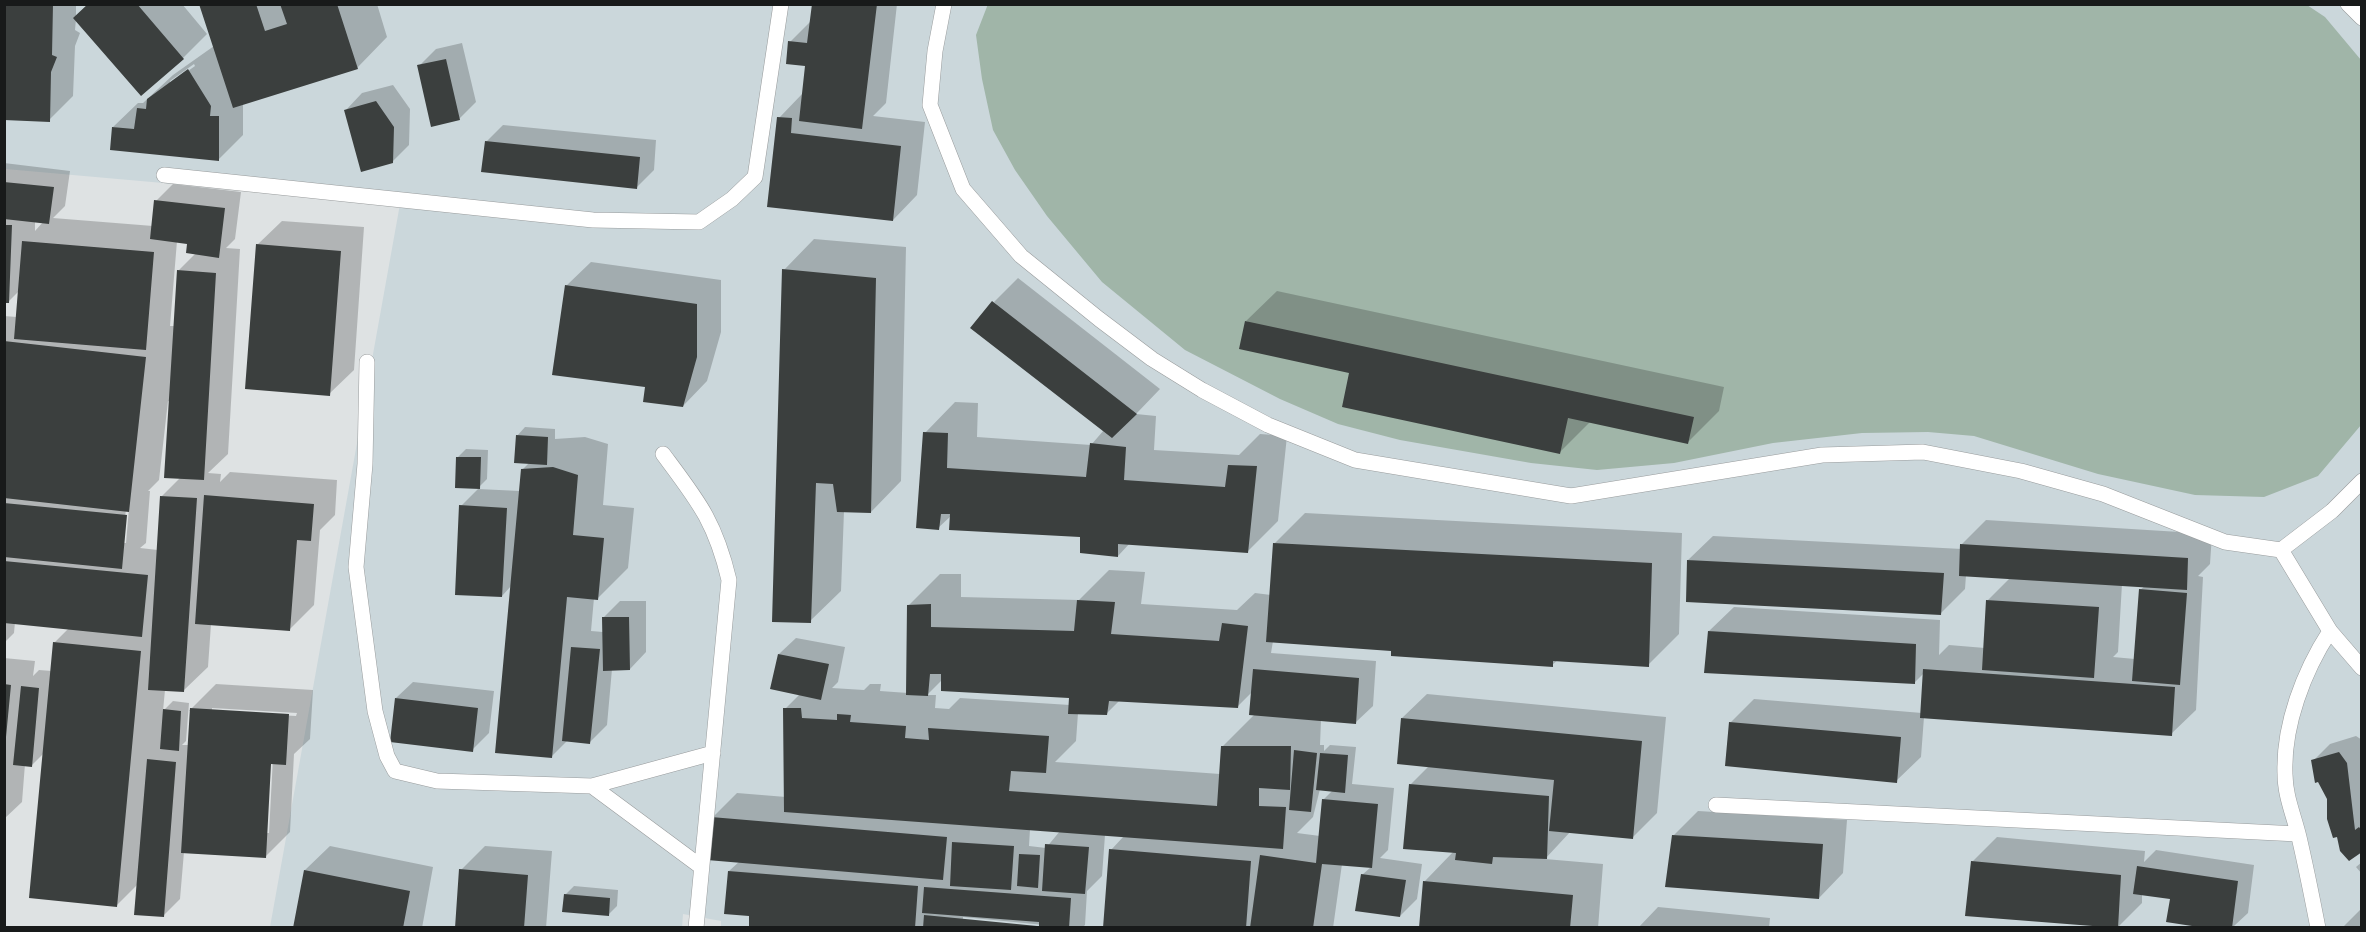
<!DOCTYPE html>
<style>
body{margin:0}
#map{position:relative;width:2366px;height:932px;overflow:hidden;background:#dee2e3;font-family:Inter,sans-serif}
canvas{display:block}
.frame{position:absolute;inset:0;border:6px solid #181a1a;pointer-events:none}
</style>
<div id="map">
<canvas width="2366" height="932"></canvas>
<div class="frame"></div>
</div>
<script>
const context = document.querySelector('canvas').getContext('2d');
context.lineJoin = 'round';
function fill(path, color) { context.fillStyle = color; context.fill(path, 'evenodd'); }
function stroke(path, color, width, dash) { context.strokeStyle = color; context.lineWidth = width; context.lineCap = dash ? 'butt' : 'round'; context.setLineDash(dash || []); context.stroke(path); }
const built = new Path2D(`
 M 4,5 L 2361,5 L 2361,927 L 721,928 L 721,921 L 683,914 L 682,928 L 270,927 L 400,204 L 5,169 Z`);
const green = new Path2D(`
 M 988,4 L 2307,5 L 2325,17 L 2361,60 L 2361,425 L 2318,476 L 2264,497 L 2195,495 L 2098,474 L 1974,436 L 1928,432 L 1862,433 L 1773,443 L 1674,463 L 1597,470 L 1531,463 L 1400,440 L 1338,424 L 1280,399 L 1185,350 L 1102,282 L 1047,216 L 1015,170 L 993,130 L 982,79 L 976,35 Z`);
const shadow = new Path2D(`
 M 4,4 L 76,4 L 76,17 L 88,4 L 182,4 L 207,34 L 183,58 L 76,19 L 75,30 L 80,33 L 75,46 L 73,96 L 49,120 Z
 M 201,4 L 377,4 L 387,37 L 357,68 L 243,104 L 243,135 L 218,160 L 113,127 L 138,103 L 143,103 L 173,75 L 214,46 ZM 194,64 L 195,66 L 170,84 L 170,81 Z
 M 814,4 L 897,4 L 886,103 L 873,116 L 925,122 L 917,195 L 893,220 L 769,206 L 779,118 L 803,93 L 807,65 L 790,42 L 812,20 Z
 M 462,43 L 476,102 L 459,119 L 419,66 L 436,49 Z
 M 393,85 L 410,109 L 409,145 L 392,162 L 346,110 L 362,93 Z
 M 503,125 L 656,140 L 654,170 L 637,187 L 486,142 Z
 M 4,163 L 70,171 L 65,206 L 53,218 L 153,226 L 156,201 L 173,184 L 241,192 L 235,239 L 226,248 L 240,249 L 228,454 L 208,473 L 221,474 L 220,482 L 230,472 L 337,480 L 335,515 L 320,530 L 314,605 L 289,630 L 211,624 L 208,667 L 183,691 L 165,690 L 163,711 L 173,701 L 189,703 L 186,741 L 182,745 L 189,745 L 191,711 L 189,711 L 216,684 L 313,690 L 310,739 L 294,754 L 290,832 L 265,857 L 184,852 L 180,899 L 163,916 L 138,884 L 116,906 L 44,753 L 32,765 L 25,764 L 22,802 L 4,819 L 4,658 L 35,661 L 33,676 L 39,670 L 52,671 L 54,643 L 69,628 L 15,622 L 14,633 L 4,643 L 4,316 L 17,317 L 20,290 L 9,301 L 4,301 ZM 35,221 L 43,222 L 35,231 ZM 177,241 L 189,242 L 196,253 L 178,271 L 175,326 L 170,326 ZM 168,401 L 170,402 L 181,477 L 162,496 L 158,550 L 140,548 L 146,543 L 150,491 L 148,491 L 159,480 ZM 126,508 L 129,508 L 126,543 L 123,543 ZM 212,708 L 297,713 L 296,716 L 212,711 ZM 270,756 L 273,757 L 269,833 L 266,833 Z
 M 282,221 L 364,227 L 354,370 L 329,394 L 257,245 Z
 M 814,239 L 906,247 L 901,481 L 871,512 L 844,511 L 841,591 L 810,621 L 784,270 Z
 M 591,262 L 721,280 L 721,332 L 707,381 L 683,406 L 646,386 L 566,286 Z
 M 1018,278 L 1160,389 L 1136,414 L 1156,416 L 1154,450 L 1239,455 L 1260,434 L 1287,436 L 1278,521 L 1247,552 L 1130,543 L 1118,556 L 1082,535 L 952,515 L 938,528 L 925,433 L 955,402 L 978,403 L 977,437 L 1091,445 L 1104,430 L 994,302 Z
 M 1277,291 L 1724,387 L 1719,411 L 1688,442 L 1591,421 L 1560,452 L 1246,321 Z
 M 525,427 L 555,429 L 555,439 L 585,437 L 608,444 L 603,505 L 634,508 L 628,568 L 597,599 L 594,598 L 591,631 L 603,632 L 603,618 L 620,601 L 646,601 L 646,652 L 630,669 L 612,669 L 607,725 L 590,742 L 568,740 L 551,757 L 511,586 L 502,596 L 461,506 L 478,489 L 520,491 L 522,470 L 529,463 L 517,436 Z
 M 466,449 L 488,450 L 487,479 L 479,487 L 458,457 Z
 M 1305,513 L 1682,533 L 1679,634 L 1648,665 L 1558,660 L 1552,665 L 1393,649 L 1273,641 L 1271,653 L 1376,661 L 1373,706 L 1356,722 L 1321,720 L 1320,745 L 1324,745 L 1324,751 L 1330,745 L 1356,747 L 1352,784 L 1394,788 L 1388,850 L 1380,858 L 1422,864 L 1417,899 L 1400,916 L 1362,875 L 1371,867 L 1342,864 L 1333,928 L 1105,928 L 1111,850 L 1124,836 L 1105,835 L 1102,876 L 1087,891 L 1085,925 L 1082,928 L 1044,928 L 1044,925 L 963,917 L 963,920 L 1038,928 L 750,928 L 751,914 L 729,871 L 740,861 L 712,818 L 737,793 L 786,797 L 785,709 L 800,694 L 779,654 L 796,638 L 845,647 L 838,682 L 832,688 L 864,690 L 870,684 L 881,684 L 880,691 L 908,693 L 909,605 L 940,574 L 961,574 L 961,597 L 1079,600 L 1109,570 L 1145,572 L 1141,604 L 1237,610 L 1255,593 L 1271,595 L 1275,543 ZM 943,679 L 1070,697 L 1070,705 L 960,698 L 949,709 L 935,708 L 936,695 L 927,695 ZM 1252,692 L 1255,714 L 1222,747 L 1220,774 L 1055,762 L 1076,741 L 1078,713 L 1107,713 L 1120,700 L 1237,707 ZM 1320,789 L 1333,790 L 1323,800 L 1320,836 L 1297,833 L 1313,817 ZM 1030,829 L 1060,831 L 1046,848 L 1029,846 Z
 M 1986,520 L 2212,534 L 2210,564 L 2198,576 L 2203,577 L 2196,710 L 2171,734 L 1924,717 L 1921,757 L 1896,781 L 1730,723 L 1754,699 L 1922,713 L 1925,672 L 1915,682 L 1709,631 L 1734,607 L 1940,620 L 1939,655 L 1949,645 L 1985,648 L 1988,600 L 2011,577 L 1966,575 L 1965,589 L 1940,614 L 1688,560 L 1713,536 L 1962,549 L 1962,544 ZM 2122,584 L 2145,586 L 2140,590 L 2135,659 L 2113,657 L 2118,652 Z
 M 413,682 L 494,691 L 489,733 L 472,750 L 396,698 Z
 M 1427,694 L 1666,717 L 1657,813 L 1632,838 L 1571,831 L 1545,859 L 1603,864 L 1598,928 L 1421,928 L 1425,881 L 1454,851 L 1411,784 L 1429,766 L 1402,718 Z
 M 2356,736 L 2362,740 L 2362,850 L 2329,798 L 2313,761 L 2330,744 Z
 M 1698,811 L 1847,820 L 1843,873 L 1819,898 L 1673,836 Z
 M 1997,837 L 2145,851 L 2144,862 L 2156,850 L 2254,865 L 2248,913 L 2234,926 L 2245,928 L 2193,928 L 2196,925 L 2171,898 L 2142,894 L 2142,903 L 2117,928 L 1972,862 Z
 M 330,846 L 433,867 L 422,928 L 294,928 L 305,870 Z
 M 485,846 L 552,851 L 546,928 L 456,928 L 461,870 Z
 M 2362,862 L 2362,874 L 2356,867 Z
 M 574,886 L 618,890 L 617,906 L 609,914 L 565,895 Z
 M 1658,907 L 1770,918 L 1769,928 L 1638,928 Z
 M 2362,908 L 2362,928 L 2342,928 Z`);
const building = new Path2D(`
 M 4,4 L 53,4 L 52,55 L 57,57 L 51,72 L 50,122 L 4,120 Z
 M 88,4 L 137,4 L 184,59 L 141,96 L 73,18 Z
 M 199,4 L 256,4 L 265,31 L 287,24 L 280,4 L 337,4 L 358,69 L 233,108 Z
 M 812,4 L 877,4 L 862,129 L 799,121 L 805,66 L 786,64 L 788,41 L 807,43 Z
 M 446,59 L 460,120 L 431,127 L 417,65 Z
 M 188,69 L 211,106 L 210,116 L 219,116 L 219,161 L 110,150 L 112,127 L 134,129 L 137,108 L 146,109 L 147,99 Z
 M 376,101 L 394,127 L 393,163 L 361,172 L 344,110 Z
 M 777,117 L 792,118 L 791,133 L 901,146 L 893,221 L 767,207 Z
 M 485,141 L 640,157 L 637,189 L 481,172 Z
 M 4,182 L 54,187 L 49,224 L 4,219 Z
 M 154,200 L 225,208 L 219,258 L 186,253 L 187,244 L 150,239 Z
 M 4,225 L 12,225 L 9,303 L 4,303 Z
 M 22,241 L 154,252 L 146,350 L 14,339 Z
 M 256,244 L 341,251 L 330,396 L 245,389 Z
 M 782,269 L 876,278 L 871,513 L 837,512 L 833,484 L 816,483 L 811,623 L 772,622 Z
 M 177,270 L 216,273 L 204,480 L 164,478 Z
 M 565,285 L 697,304 L 697,357 L 683,407 L 643,402 L 645,387 L 552,375 Z
 M 992,301 L 1137,414 L 1112,438 L 970,328 Z
 M 1245,321 L 1694,417 L 1688,444 L 1568,418 L 1560,454 L 1342,407 L 1349,373 L 1239,349 Z
 M 4,341 L 146,357 L 129,512 L 4,498 Z
 M 923,432 L 948,433 L 947,468 L 1086,477 L 1090,443 L 1126,447 L 1124,480 L 1225,487 L 1228,465 L 1257,466 L 1248,553 L 1118,544 L 1118,557 L 1080,553 L 1080,537 L 949,530 L 950,514 L 941,514 L 939,530 L 916,528 Z
 M 516,435 L 548,437 L 547,465 L 514,463 Z
 M 456,457 L 481,457 L 480,489 L 455,488 Z
 M 553,467 L 578,475 L 573,535 L 604,538 L 598,600 L 567,597 L 552,758 L 495,753 L 521,469 Z
 M 204,495 L 314,504 L 311,541 L 297,540 L 290,631 L 195,624 Z
 M 160,496 L 197,498 L 184,692 L 148,690 Z
 M 4,503 L 127,515 L 122,569 L 4,557 Z
 M 459,505 L 507,508 L 502,597 L 455,595 Z
 M 1273,543 L 1652,563 L 1649,667 L 1553,661 L 1553,667 L 1391,656 L 1391,651 L 1266,642 Z
 M 1960,544 L 2188,558 L 2187,590 L 1959,576 Z
 M 1687,560 L 1944,573 L 1941,615 L 1686,602 Z
 M 4,561 L 148,575 L 142,637 L 4,623 Z
 M 2139,589 L 2187,593 L 2180,685 L 2132,681 Z
 M 1077,600 L 1115,602 L 1111,634 L 1219,641 L 1222,623 L 1248,626 L 1238,708 L 1109,701 L 1107,715 L 1068,714 L 1069,698 L 941,691 L 941,674 L 930,674 L 928,696 L 906,695 L 907,605 L 931,604 L 931,627 L 1074,631 Z
 M 1986,600 L 2099,607 L 2094,678 L 1982,670 Z
 M 602,617 L 629,617 L 630,670 L 603,671 Z
 M 1708,631 L 1916,644 L 1915,684 L 1704,673 Z
 M 53,642 L 141,651 L 117,907 L 29,898 Z
 M 571,647 L 600,649 L 590,744 L 562,741 Z
 M 778,654 L 829,664 L 821,700 L 770,689 Z
 M 1253,669 L 1359,678 L 1356,724 L 1249,715 Z
 M 1923,669 L 2175,687 L 2172,736 L 1920,718 Z
 M 4,684 L 11,685 L 6,737 L 4,737 Z
 M 21,686 L 39,688 L 32,767 L 13,765 Z
 M 395,698 L 478,708 L 473,752 L 390,742 Z
 M 190,708 L 289,714 L 286,765 L 271,764 L 266,858 L 181,853 Z
 M 783,708 L 801,708 L 802,718 L 837,720 L 837,714 L 851,715 L 850,722 L 906,726 L 905,738 L 929,740 L 928,728 L 1049,736 L 1046,773 L 1011,771 L 1009,791 L 1217,806 L 1221,746 L 1291,746 L 1290,790 L 1259,788 L 1259,806 L 1286,807 L 1283,849 L 784,812 Z
 M 163,709 L 181,711 L 179,751 L 160,749 Z
 M 1401,718 L 1642,741 L 1633,839 L 1549,831 L 1554,780 L 1397,764 Z
 M 1729,722 L 1901,737 L 1897,783 L 1725,766 Z
 M 1294,750 L 1317,753 L 1311,812 L 1289,810 Z
 M 2339,752 L 2347,763 L 2355,830 L 2359,827 L 2362,831 L 2362,852 L 2349,861 L 2340,851 L 2337,837 L 2333,838 L 2327,819 L 2327,799 L 2318,782 L 2315,783 L 2311,760 Z
 M 1320,753 L 1348,755 L 1345,793 L 1316,790 Z
 M 147,759 L 176,762 L 164,917 L 134,915 Z
 M 1409,784 L 1549,796 L 1547,859 L 1493,857 L 1492,864 L 1455,860 L 1456,853 L 1403,849 Z
 M 1322,799 L 1378,804 L 1372,868 L 1322,864 L 1313,928 L 1250,928 L 1260,855 L 1316,863 Z
 M 711,817 L 947,837 L 943,880 L 707,860 Z
 M 1672,835 L 1823,844 L 1819,899 L 1665,887 Z
 M 952,842 L 1014,846 L 1011,890 L 950,886 Z
 M 1045,844 L 1089,847 L 1085,894 L 1042,891 Z
 M 1109,849 L 1251,861 L 1246,928 L 1103,928 Z
 M 1019,854 L 1040,855 L 1038,888 L 1017,886 Z
 M 1971,861 L 2121,875 L 2118,928 L 1965,916 Z
 M 2137,866 L 2238,881 L 2232,928 L 2205,928 L 2166,922 L 2170,899 L 2133,894 Z
 M 459,869 L 528,875 L 524,928 L 455,928 Z
 M 304,870 L 410,891 L 403,928 L 293,928 Z
 M 728,871 L 918,886 L 915,928 L 749,928 L 749,916 L 724,914 Z
 M 1361,874 L 1406,880 L 1400,917 L 1355,911 Z
 M 1423,881 L 1573,895 L 1570,928 L 1419,928 Z
 M 924,887 L 1071,898 L 1069,928 L 1039,928 L 1039,922 L 922,913 Z
 M 564,894 L 610,898 L 609,916 L 562,912 Z
 M 924,915 L 1037,926 L 1037,928 L 923,928 Z`);
const service = new Path2D(`
 M 944,4 L 935,51 L 930,105 L 963,189 L 1021,256 L 1099,319 L 1152,359 L 1202,390 L 1268,425 L 1355,460 L 1571,496 L 1822,455 L 1923,452 L 2021,471 L 2103,494 L 2225,542 L 2281,550 L 2332,511 L 2362,481
 M 2348,4 L 2362,18
 M 164,175 L 593,220 L 699,222 L 732,199 L 755,177 L 781,4
 M 367,362 L 365,464 L 356,567 L 375,711 L 387,756 L 395,771 L 437,781 L 592,786 L 713,753
 M 663,454 C 698,501 715,521 729,580 L 696,928
 M 2281,550 L 2330,631 L 2362,668
 M 592,786 L 700,866
 M 1716,805 L 2298,834
 M 2318,928 C 2312,897 2306,867 2299,837 C 2294,816 2285,796 2285,774 C 2283,725 2304,671 2330,631`);
fill(built, '#cbd7db');
fill(green, '#a0b5a8');
fill(shadow, '#0003');
fill(building, '#3b3f3e');
stroke(service, '#999c9d', 16);
stroke(service, '#fff', 15);
</script>
